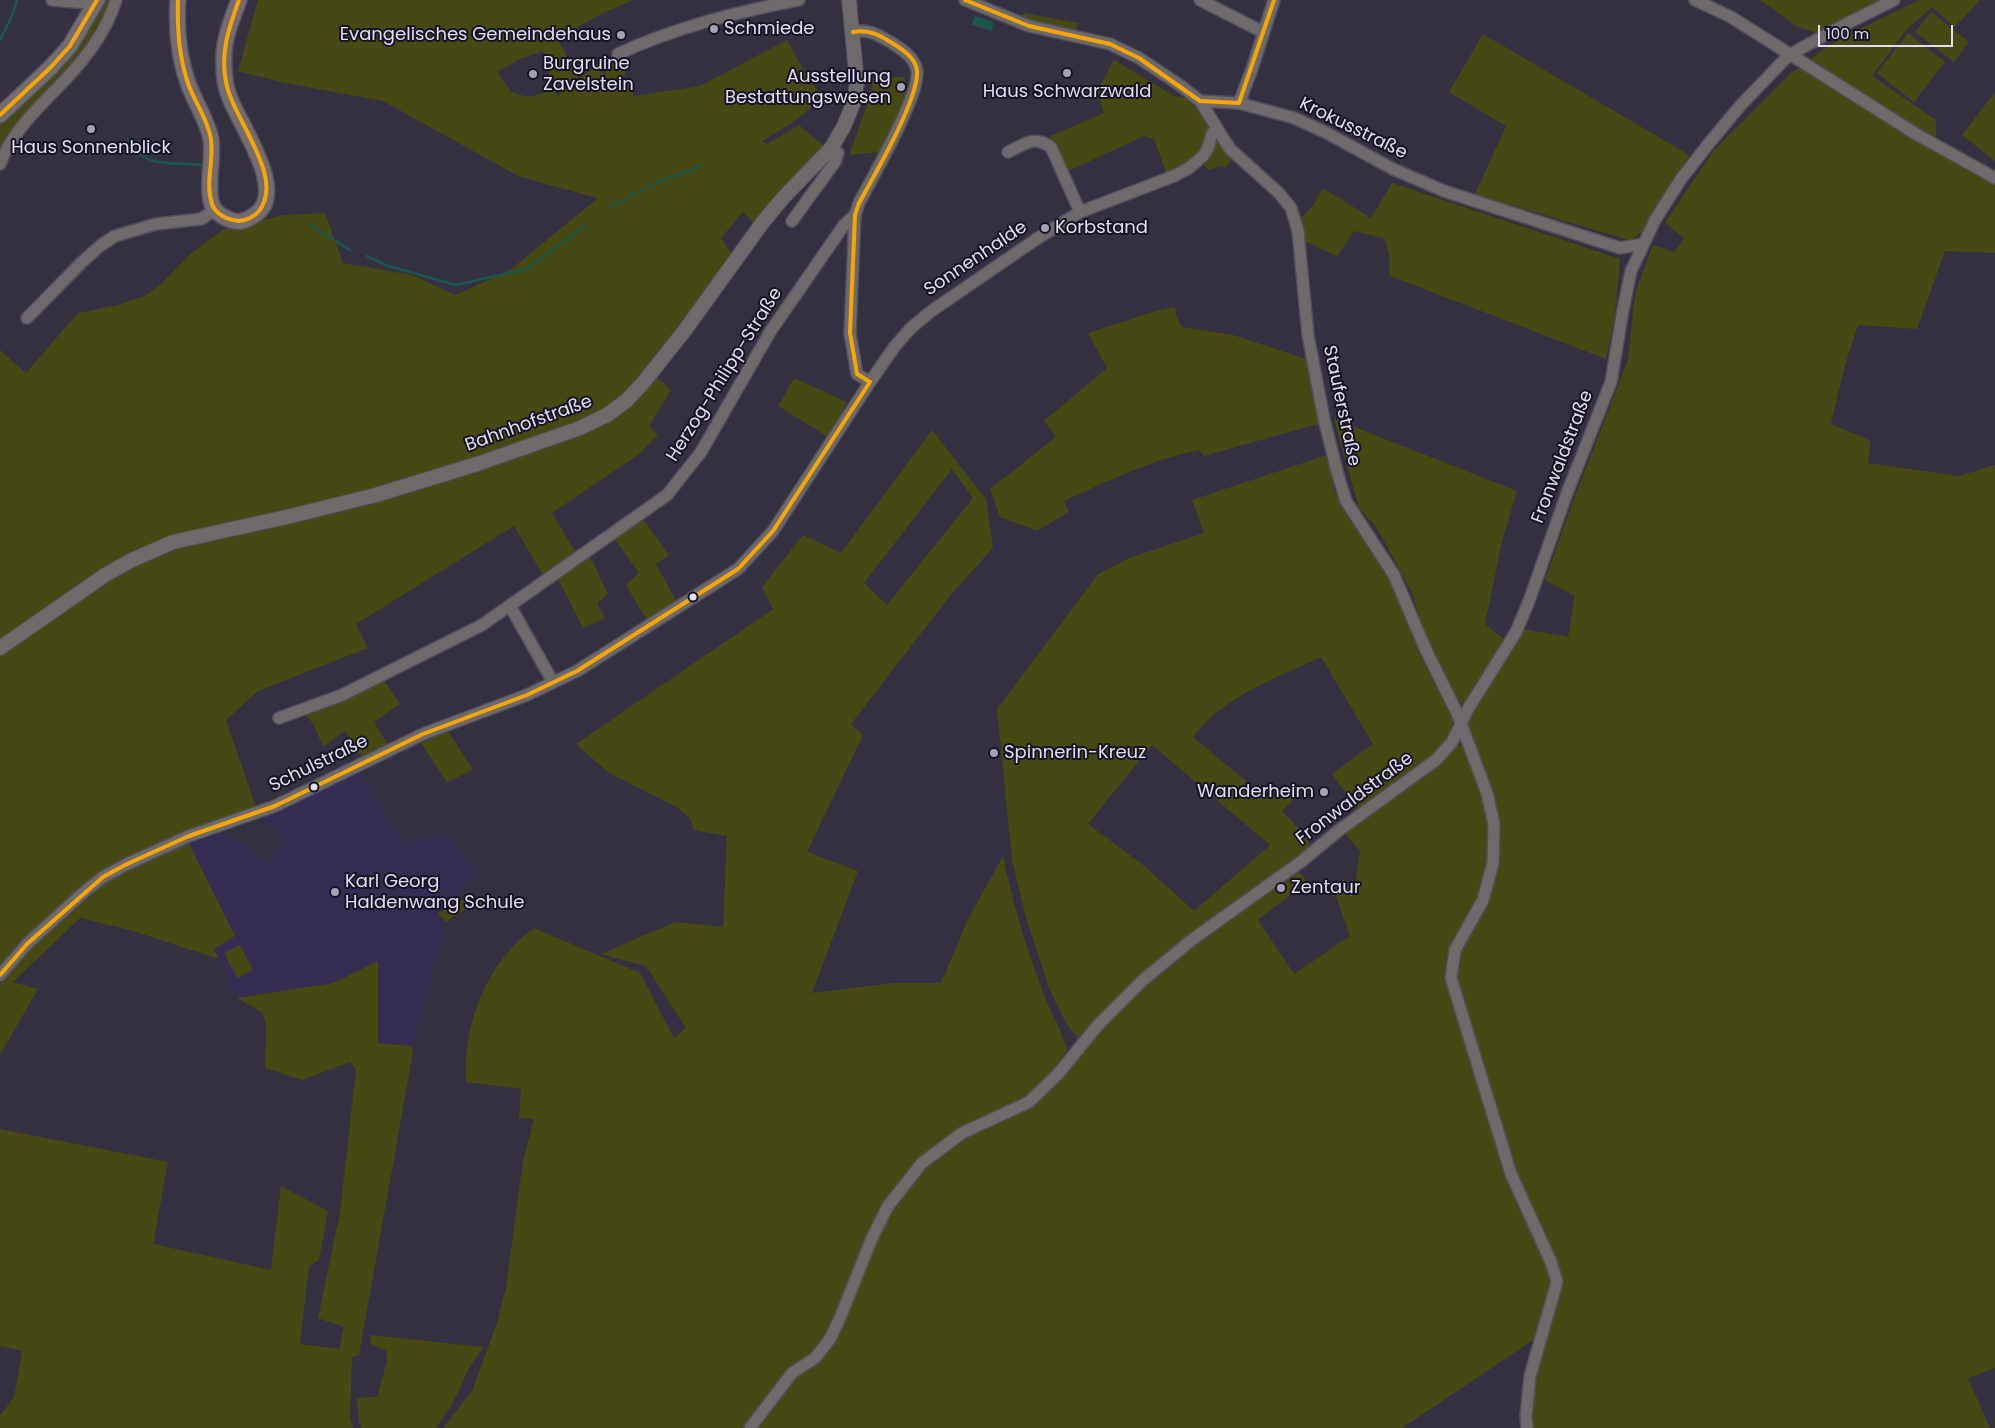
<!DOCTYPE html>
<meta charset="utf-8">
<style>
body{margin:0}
#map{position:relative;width:1995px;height:1428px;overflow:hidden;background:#333041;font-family:Poppins,sans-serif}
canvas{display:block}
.scale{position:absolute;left:1818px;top:25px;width:135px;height:22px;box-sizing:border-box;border:2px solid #e1def4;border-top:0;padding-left:6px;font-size:15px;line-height:18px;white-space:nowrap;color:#e1def4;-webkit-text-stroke:4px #161423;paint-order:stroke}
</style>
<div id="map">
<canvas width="1995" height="1428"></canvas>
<div class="scale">100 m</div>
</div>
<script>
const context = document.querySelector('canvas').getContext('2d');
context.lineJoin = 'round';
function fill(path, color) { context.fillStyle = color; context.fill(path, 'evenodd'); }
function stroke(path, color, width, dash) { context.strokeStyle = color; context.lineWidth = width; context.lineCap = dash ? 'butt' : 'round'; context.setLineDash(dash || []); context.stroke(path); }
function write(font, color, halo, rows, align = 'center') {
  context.font = font + ' Poppins,sans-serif'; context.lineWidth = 4; context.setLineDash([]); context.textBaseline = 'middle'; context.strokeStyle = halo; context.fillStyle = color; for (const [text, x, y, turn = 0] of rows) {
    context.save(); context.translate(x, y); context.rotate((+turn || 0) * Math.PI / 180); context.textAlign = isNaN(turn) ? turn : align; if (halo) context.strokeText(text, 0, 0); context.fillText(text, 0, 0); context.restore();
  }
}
const built = new Path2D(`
 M 358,773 L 401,842 L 446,836 L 478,873 L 436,911 L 445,922 L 411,1046 L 378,1044 L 377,961 L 333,983 L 237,998 L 214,949 L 234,936 L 188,841 L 218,830 L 270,864 L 285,838 L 257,817 L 287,806 Z`);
const green = new Path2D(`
 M 103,0 L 113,0 L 96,35 L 3,149 L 0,149 L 0,123 Z
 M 258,0 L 633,0 L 603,13 L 557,38 L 579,78 L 599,64 L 607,86 L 628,79 L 634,96 L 700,86 L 787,40 L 811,83 L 824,96 L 796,120 L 762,141 L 767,144 L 799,125 L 825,147 L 755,224 L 743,212 L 721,238 L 732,255 L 646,368 L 671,390 L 649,426 L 658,435 L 638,455 L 552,513 L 576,553 L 543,575 L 514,526 L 356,624 L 368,648 L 258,691 L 226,720 L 257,810 L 135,856 L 0,969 L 0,350 L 26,373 L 78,313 L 118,305 L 145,296 L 162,283 L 190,254 L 224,229 L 284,215 L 325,213 L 343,263 L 412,275 L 455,295 L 510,270 L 598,198 L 520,177 L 383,101 L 280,82 L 238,71 ZM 543,51 L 555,89 L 559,88 L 560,95 L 557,96 L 555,90 L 528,97 L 511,92 L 498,72 L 517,60 Z
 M 1760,0 L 1881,0 L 1818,33 L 1798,27 Z
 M 1920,0 L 1980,0 L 1955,27 L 1932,7 L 1907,29 L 1872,76 L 1936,120 L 1936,153 L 1995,185 L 1995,253 L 1945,251 L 1917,329 L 1858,325 L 1845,365 L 1831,424 L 1871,441 L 1868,463 L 1959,476 L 1995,465 L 1995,1368 L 1968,1378 L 1990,1428 L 1531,1428 L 1531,1414 L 1535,1373 L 1561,1294 L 1557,1260 L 1516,1171 L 1494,1102 L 1470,1045 L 1553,1279 L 1539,1336 L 1402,1428 L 443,1428 L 472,1391 L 497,1323 L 506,1288 L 523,1161 L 534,1119 L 519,1118 L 521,1089 L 466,1082 C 462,1026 487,961 534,928 L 640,973 L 674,1038 L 686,1028 L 646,966 L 601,954 L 675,922 L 723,927 L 727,836 L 694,830 L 690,818 L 678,808 L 609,773 L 576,744 L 773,609 L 762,587 L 803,535 L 841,553 L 932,430 L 986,499 L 993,548 L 953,592 L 851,724 L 863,735 L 807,852 L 858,871 L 812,993 L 894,983 L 941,983 L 968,919 L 1003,856 C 1013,905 1028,954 1046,1000 C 1053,1017 1062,1032 1067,1050 L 1048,1077 L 1063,1077 C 1071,1067 1077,1055 1085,1046 C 1143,978 1218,926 1291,876 L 1300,872 L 1307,882 L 1258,920 L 1294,974 L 1350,936 L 1332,886 L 1356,881 L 1360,851 L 1343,831 C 1381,805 1423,781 1454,746 L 1464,745 L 1498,825 L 1467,734 L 1468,723 L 1494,674 L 1523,629 L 1568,637 L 1575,596 L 1545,580 L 1572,504 L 1628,360 L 1635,293 L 1653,245 L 1674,252 L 1684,239 L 1665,222 L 1715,149 L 1791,73 L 1823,50 L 1847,35 ZM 952,469 L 973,498 L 887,605 L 864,583 Z
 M 1931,12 L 1969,42 L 1954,62 L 1915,32 Z
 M 1024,13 L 1079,23 L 1074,32 L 1022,18 Z
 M 1908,33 L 1945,62 L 1914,102 L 1877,73 Z
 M 1483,34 L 1689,155 L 1646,228 L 1631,241 L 1475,194 L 1506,126 L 1449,92 Z
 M 622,57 L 626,75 L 608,82 L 601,64 Z
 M 1114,60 L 1174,96 L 1186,98 L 1196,108 L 1211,129 L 1208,143 L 1193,163 L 1167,175 L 1154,139 L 1144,136 L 1066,172 L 1050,136 L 1104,113 L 1097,91 Z
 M 873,77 L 904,77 L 908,91 L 897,120 L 879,152 L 849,155 L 868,102 L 869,91 L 872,91 Z
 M 1995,92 L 1995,161 L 1962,135 Z
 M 1219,140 L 1232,158 L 1226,167 L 1220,166 L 1208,170 L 1201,161 L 1212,141 Z
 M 1392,183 L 1620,259 L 1615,315 L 1606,359 L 1390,276 L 1389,253 L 1384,238 L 1354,231 L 1337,256 L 1306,242 L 1300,219 L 1312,207 L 1323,188 L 1371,218 Z
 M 1175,307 L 1176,316 L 1182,327 L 1233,335 L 1306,359 L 1321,423 L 1204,456 L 1200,450 C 1153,459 1108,481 1064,501 L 1069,512 L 1037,531 L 1000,517 L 990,489 L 1056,437 L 1044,421 L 1107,368 L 1088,333 L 1159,310 Z
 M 794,378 L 847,402 L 828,437 L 778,406 Z
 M 1334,419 L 1517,491 L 1502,542 L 1485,624 L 1505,640 L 1465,702 L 1460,704 L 1424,634 L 1413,595 L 1377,528 L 1359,508 Z
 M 1327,455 L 1334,490 L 1349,519 L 1387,571 L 1453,722 L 1446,741 L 1410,776 L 1360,812 L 1332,774 L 1373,744 L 1321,657 C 1277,678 1223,696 1193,737 L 1263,795 L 1297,796 L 1282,811 L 1307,837 L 1310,848 L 1222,912 L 1139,976 L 1078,1038 L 1067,1025 L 1049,988 L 1026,918 L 1012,860 L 997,709 L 1098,574 L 1129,558 L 1204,533 L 1192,500 ZM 1152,745 L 1270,845 L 1194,911 L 1143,865 L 1088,824 Z
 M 643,519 L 669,555 L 656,564 L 677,602 L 648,622 L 626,585 L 639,573 L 615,539 Z
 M 590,556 L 608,594 L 597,603 L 605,618 L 583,628 L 558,579 Z
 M 384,681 L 400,704 L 374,722 L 388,745 L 362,758 L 345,731 L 323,747 L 314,725 L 305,714 L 355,696 Z
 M 448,731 L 473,770 L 447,782 L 421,743 Z
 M 188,841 L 235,936 L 214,949 L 219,959 L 133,931 L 80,918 L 13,982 L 38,989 L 0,1055 L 0,984 L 3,979 L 24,955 L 105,883 Z
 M 468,897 L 497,897 L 503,904 L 497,908 L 468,908 L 445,922 L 438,913 Z
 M 240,945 L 253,970 L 237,978 L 224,953 Z
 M 378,961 L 378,1043 L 411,1046 L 413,1052 L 359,1355 L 352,1357 L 350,1419 L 353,1428 L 0,1428 L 0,1416 L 14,1397 L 22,1351 L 0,1346 L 0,1129 L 168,1162 L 153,1244 L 271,1270 L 281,1186 L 328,1211 L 319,1260 L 309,1266 L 300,1344 L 339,1349 L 344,1327 L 318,1318 L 340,1212 L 356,1069 L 350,1062 L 302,1080 L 265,1068 L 266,1026 L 263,1013 L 237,998 L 333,983 Z
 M 370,1335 L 483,1347 L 468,1370 L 453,1403 L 436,1428 L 362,1428 L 359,1422 L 357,1398 L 377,1397 L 387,1361 L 386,1351 L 371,1344 Z`);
const water = new Path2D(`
 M 975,16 L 994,22 L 991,31 L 972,25 Z`);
const stream = new Path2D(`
 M 0,40 L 12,16 L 17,0
 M 128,139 C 145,172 176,160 206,166
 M 609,207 L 658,182 L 701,166
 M 310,225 L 350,250
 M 367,256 L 388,266 L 456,285 L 526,269 L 585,226`);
const minor = new Path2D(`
 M 52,0 L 87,3 L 94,6
 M 965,0 L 1029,26 L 1110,44 L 1139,58 L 1181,86 L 1200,101 L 1239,103 L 1294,118 L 1325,132 L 1393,169 L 1444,191 L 1620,248 L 1643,244
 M 1200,0 L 1263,32
 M 1695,0 L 1731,17 L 1916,134 L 1995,178
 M 853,32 C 868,28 880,36 892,43 C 903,50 915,58 917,71 C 920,95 872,178 859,203 L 855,215 L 850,333 L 857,374 L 870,382
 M 618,54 C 676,27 737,12 799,0
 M 1200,101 L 1230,149 L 1279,193 L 1291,208 L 1298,231 L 1308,335 L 1324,419 L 1338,475 L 1346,501 L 1394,575 L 1425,648 L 1457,713 L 1487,793 L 1494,824 L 1493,863 L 1483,900 L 1455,950 L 1451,978 L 1511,1174 L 1551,1262 L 1557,1282 L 1530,1376 L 1526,1416 L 1527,1428
 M 1239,103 L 1252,69 L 1274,0
 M 1008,152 C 1025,144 1034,135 1051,147 L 1080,212
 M 0,164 C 12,131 41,105 65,80 C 86,58 107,30 116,0
 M 792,221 L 835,162 L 838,153 L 832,147
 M 27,318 L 82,262 L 101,245 L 115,236 L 156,224 L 201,219 L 215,210
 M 510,606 L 553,682
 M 279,718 L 342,695 L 482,625 L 667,495 L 701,452 L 770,332 L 844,225 L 855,215
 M 0,975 L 27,944 L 84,892 L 103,877 L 127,864 L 189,836 L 275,806 L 423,734 L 527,695 L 577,671 L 738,569 L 773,531 L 870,382 L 895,346 L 911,328 L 930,312 L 1035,240 L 1080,212 L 1174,176 L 1189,168 L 1203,156 L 1208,148 L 1212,134 L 1216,128
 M 750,1428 L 792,1373 L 815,1358 L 830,1339 L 840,1318 L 872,1238 L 888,1206 L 922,1163 L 962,1133 L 1029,1102 L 1058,1074 L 1098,1025 L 1143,980 L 1193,939 L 1302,861 L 1338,831 L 1436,760 L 1452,742 L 1468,709 L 1516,632 L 1529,601 L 1567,493 L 1611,382 L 1623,310 L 1631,271 L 1655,220 L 1681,179 L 1710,142 L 1740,106 L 1789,55 L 1842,26 L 1894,0`);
const tertiary = new Path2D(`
 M 0,648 L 105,575 L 132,560 L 173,542 L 291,516 L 376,495 L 477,464 L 580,428 L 607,415 L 626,401 L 643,383 L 685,330 L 763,222 L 783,198 L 832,147 L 844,126 L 853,104 L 857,83 L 849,0`);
const secondary = new Path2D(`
 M 178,0 C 176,29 179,59 189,86 C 196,104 207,120 211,139 C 214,158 204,197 215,210 C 221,217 234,223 242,221 C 247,220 252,217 256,214 C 288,191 239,124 229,96 C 226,88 224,76 224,66 C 222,43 231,21 239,0
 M 0,115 L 51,67 L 70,46 L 97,0`);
const bus1 = new Path2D(`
 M 178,0 C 177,29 179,59 189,86 C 196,104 208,120 211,139 C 214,160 205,183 212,204 C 216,215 228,220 239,221 C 247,220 254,217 259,211 C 286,177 232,118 226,82 C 220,53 229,27 239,0
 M 965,0 L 1029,26 L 1110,44 L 1139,58 L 1200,101 L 1239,103
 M 853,32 C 868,29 880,35 892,43 C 902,49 916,58 917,71 C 919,99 874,176 859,203 L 855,215 L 850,333 L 857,374 L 870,382
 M 1239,103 L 1274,0
 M 0,115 L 51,67 L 70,46 L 97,0
 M 0,975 L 27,944 L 103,877 L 127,864 L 189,836 L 275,806 L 423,734 L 527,695 L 577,671 L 738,569 L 773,531 L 870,382`);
const markers = [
 [714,29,5,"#a4a1b5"],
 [621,35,5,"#a4a1b5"],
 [1067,73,5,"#a4a1b5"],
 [533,74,5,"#a4a1b5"],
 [901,87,5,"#a4a1b5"],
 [91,129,5,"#a4a1b5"],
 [1045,228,5,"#a4a1b5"],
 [693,597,4.5,"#e1def4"],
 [994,753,5,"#a4a1b5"],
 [314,787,4.5,"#e1def4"],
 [1324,792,5,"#a4a1b5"],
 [1281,888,5,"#a4a1b5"],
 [335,892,5,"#a4a1b5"]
];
const poiNames = [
 ["Schmiede",724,29],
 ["Evangelisches Gemeindehaus",611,35,"right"],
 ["Burgruine",543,64],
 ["Zavelstein",543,85],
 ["Ausstellung",891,77,"right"],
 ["Bestattungswesen",891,98,"right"],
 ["Haus Schwarzwald",1067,92,"center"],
 ["Haus Sonnenblick",91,148,"center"],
 ["Korbstand",1055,228],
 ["Spinnerin-Kreuz",1004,753],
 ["Wanderheim",1314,792,"right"],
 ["Karl Georg",345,882],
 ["Haldenwang Schule",345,903],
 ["Zentaur",1291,888]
];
const streetNames = [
 ["Krokusstraße",1353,129,26],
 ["Sonnenhalde",976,259,-34],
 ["Herzog-Philipp-Straße",725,375,-58],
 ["Stauferstraße",1341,406,78],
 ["Bahnhofstraße",529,424,-20],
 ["Fronwaldstraße",1563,457,-69],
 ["Schulstraße",319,764,-26],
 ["Fronwaldstraße",1355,799,-37]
];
fill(built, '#342d51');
fill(green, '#474913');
fill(water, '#1c584a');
stroke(stream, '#1c584a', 2.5);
stroke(minor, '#504e5c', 14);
stroke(tertiary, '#504e5c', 16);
stroke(secondary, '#504e5c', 18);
stroke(minor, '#6f6a6a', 11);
stroke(tertiary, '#6f6a6a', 14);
stroke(secondary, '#746c6f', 15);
stroke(bus1, '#f7a600', 4);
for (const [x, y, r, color] of markers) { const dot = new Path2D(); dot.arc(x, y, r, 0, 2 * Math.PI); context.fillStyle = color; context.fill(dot); stroke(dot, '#161423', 2); }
write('18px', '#e1def4', '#161423', poiNames, 'left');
write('18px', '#e1def4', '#161423', streetNames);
</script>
